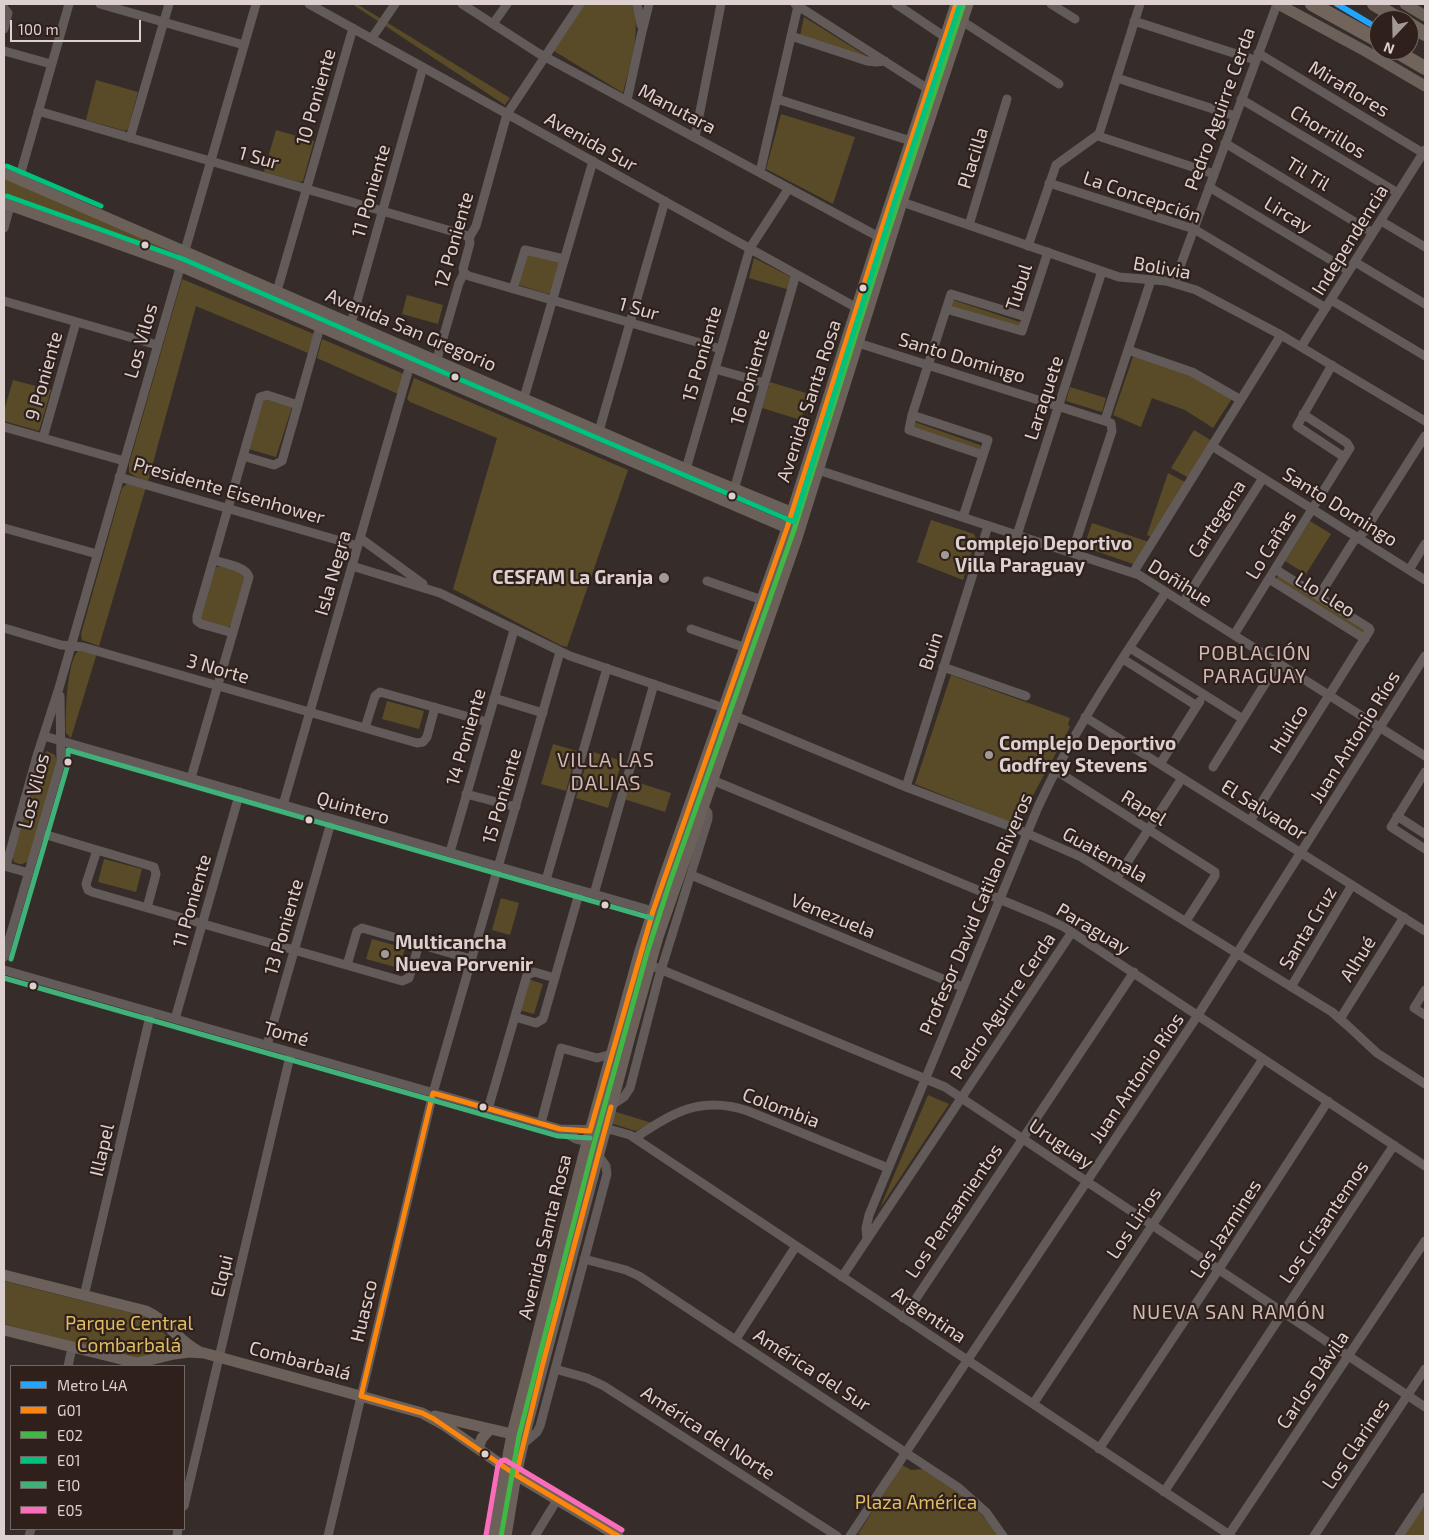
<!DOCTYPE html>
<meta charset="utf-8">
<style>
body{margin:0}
#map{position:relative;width:1429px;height:1540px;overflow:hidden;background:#362d2a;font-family:"Exo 2",sans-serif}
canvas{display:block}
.frame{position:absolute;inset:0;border:5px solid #dcd1ce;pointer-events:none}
.legend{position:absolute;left:10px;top:1365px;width:175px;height:165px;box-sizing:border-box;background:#2f201c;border:1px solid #746763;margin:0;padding:6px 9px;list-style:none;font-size:15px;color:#dcd1ce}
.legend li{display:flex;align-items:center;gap:10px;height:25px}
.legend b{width:25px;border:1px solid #746763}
.north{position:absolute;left:1369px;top:10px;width:50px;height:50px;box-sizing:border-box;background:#2f201c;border:1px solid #746763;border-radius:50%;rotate:201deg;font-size:14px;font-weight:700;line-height:20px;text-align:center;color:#dcd1ce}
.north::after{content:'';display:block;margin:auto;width:18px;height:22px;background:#a29895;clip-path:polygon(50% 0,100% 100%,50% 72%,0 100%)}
.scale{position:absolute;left:10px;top:20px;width:131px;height:22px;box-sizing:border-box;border:2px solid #dcd1ce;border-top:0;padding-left:6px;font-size:15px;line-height:18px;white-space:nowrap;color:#dcd1ce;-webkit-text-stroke:4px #2f201c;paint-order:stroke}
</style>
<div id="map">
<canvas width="1429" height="1540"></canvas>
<div class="frame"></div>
<ul class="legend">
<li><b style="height:6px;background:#20a6ff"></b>Metro L4A</li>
<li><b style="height:6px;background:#fc850d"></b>G01</li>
<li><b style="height:6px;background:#40b846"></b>E02</li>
<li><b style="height:6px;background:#00c27f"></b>E01</li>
<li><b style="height:6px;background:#40b279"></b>E10</li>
<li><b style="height:6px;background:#fb6dba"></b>E05</li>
</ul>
<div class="north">N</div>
<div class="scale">100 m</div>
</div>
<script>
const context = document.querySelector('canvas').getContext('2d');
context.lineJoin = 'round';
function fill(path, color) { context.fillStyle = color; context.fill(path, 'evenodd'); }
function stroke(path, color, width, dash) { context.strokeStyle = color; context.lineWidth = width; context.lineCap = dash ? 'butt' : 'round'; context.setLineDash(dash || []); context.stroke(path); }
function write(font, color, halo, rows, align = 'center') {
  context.font = font + ' "Exo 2",sans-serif'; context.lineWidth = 4.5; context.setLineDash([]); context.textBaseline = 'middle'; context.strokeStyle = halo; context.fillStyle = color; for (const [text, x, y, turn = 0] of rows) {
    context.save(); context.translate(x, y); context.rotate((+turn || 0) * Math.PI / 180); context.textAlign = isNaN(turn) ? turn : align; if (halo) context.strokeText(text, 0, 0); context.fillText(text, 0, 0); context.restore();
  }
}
const green = new Path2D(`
 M 352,4 L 357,4 L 510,98 L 505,105 Z
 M 585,4 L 633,4 C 641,34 630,64 623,93 L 554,51 Z
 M 804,17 L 868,57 L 800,36 Z
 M 96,80 L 138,92 L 128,129 L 125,131 L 86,120 Z
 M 781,114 L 855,137 L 833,204 L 766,169 Z
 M 276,130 L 314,141 L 303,181 L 299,182 L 264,172 Z
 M 4,177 L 176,253 L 175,254 L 169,256 L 156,252 L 4,196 Z
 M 524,254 L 558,260 L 560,264 L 552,292 L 548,294 L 519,285 Z
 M 754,258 L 793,278 L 790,290 L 749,278 Z
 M 182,279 L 314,334 L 308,353 L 196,306 L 148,481 L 134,476 L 129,472 L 129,464 Z
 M 407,295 L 443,305 L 438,324 L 402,314 Z
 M 953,300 L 1020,322 L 1021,328 L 950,308 Z
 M 322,339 L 404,374 L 398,394 L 317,358 Z
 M 1135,351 L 1191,371 L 1233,397 L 1213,428 L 1185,410 L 1152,398 L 1141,427 L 1113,415 Z
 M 414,378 L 628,470 L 567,647 L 560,645 L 453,589 L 497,438 L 410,402 L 407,399 Z
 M 13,380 L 51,390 L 39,431 L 4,421 L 4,411 Z
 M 770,382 L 809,394 L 801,420 L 762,408 Z
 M 1070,387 L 1106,398 L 1102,412 L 1066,401 Z
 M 264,399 L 292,407 L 276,457 L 249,449 Z
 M 912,421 L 980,445 L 982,449 L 979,451 L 909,430 Z
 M 1194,430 L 1212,441 L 1189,478 L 1171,468 Z
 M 1168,473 L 1185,482 L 1152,537 L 1147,535 Z
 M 128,483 L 146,487 L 99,646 L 82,640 L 81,634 L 122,488 Z
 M 931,520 L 974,534 L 976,539 L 963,580 L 917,562 Z
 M 1310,521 L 1331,534 L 1306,574 L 1285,561 Z
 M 1092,523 L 1149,542 L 1136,565 L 1084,547 Z
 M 216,567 C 225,566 239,570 245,576 L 231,625 L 226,629 L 202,621 L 200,613 Z
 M 1279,574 L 1368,630 L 1364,637 L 1275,581 Z
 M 78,651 L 97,653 L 71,738 L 66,733 C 65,717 67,661 78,651 Z
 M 951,675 L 1070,718 L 1068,725 L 1070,727 L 1017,825 L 915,784 Z
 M 387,701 L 424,711 L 419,729 L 382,719 Z
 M 553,744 L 577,751 L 566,791 L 541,784 Z
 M 47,751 L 55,755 L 57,763 L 29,860 C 24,865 20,865 14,862 L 13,857 L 42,756 Z
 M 590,751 L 622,761 L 608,808 L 576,798 Z
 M 630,780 L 671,793 L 665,812 L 624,799 Z
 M 104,859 L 142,869 L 136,892 L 98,882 Z
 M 501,898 L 519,903 L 510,935 L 492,930 Z
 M 372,939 L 405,948 L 399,968 L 366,959 Z
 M 528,979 L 543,984 L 534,1014 L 519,1010 Z
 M 928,1095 L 949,1104 L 880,1208 Z
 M 613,1111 L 652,1123 L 636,1131 L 610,1123 Z
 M 4,1281 L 147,1317 L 168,1337 L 164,1351 L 136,1360 L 4,1324 Z
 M 902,1465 L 911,1470 L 923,1469 L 961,1492 L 991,1525 L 998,1536 L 862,1536 L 858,1534 Z
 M 1425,1503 L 1425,1536 L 1403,1536 Z`);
const minor = new Path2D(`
 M 100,4 L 244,45
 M 309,4 L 857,308
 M 462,4 L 538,53 L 879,237
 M 637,4 L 641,25
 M 795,4 L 928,89
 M 896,4 L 945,37
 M 1051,4 L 1075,19
 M 4,8 L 8,13 L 4,29
 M 962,21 L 1059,84
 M 1134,21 L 1255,60
 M 493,24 L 507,4
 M 791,36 L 867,61 L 876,62 L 885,61
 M 372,38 L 395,4
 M 4,51 L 51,64
 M 1258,53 L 1423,153
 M 1117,78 L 1235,116
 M 777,99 L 911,141
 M 1241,99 L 1398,193
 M 627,100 L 641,36 L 649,4
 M 38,111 L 465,235 L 469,238
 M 1098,136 L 1214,174
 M 695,137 L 721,4
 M 130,138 L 169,4
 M 1225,143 L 1373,233
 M 760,172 L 798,6
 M 19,179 L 69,4
 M 1049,183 L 1194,229 L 1326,308
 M 1209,187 L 1349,271
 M 902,202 L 1119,277 L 1166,281 L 1196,290 L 1281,335 L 1425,421
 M 1381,221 L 1425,247
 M 969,225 L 1007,99
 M 4,228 L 10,206
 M 1028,246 L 1056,165 L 1099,134 L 1140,4
 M 1355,262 L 1425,304
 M 464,273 L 469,276 L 721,349
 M 1174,283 L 1277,4
 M 513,289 L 525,250 L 564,259
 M 277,291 L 353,28
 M 1331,300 L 1425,356
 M 4,301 L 157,345
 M 946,309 L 1022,331 L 1048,252
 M 351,323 L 423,67
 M 858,343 L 1111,423 L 1112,431 L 1072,553
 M 1301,347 L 1425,150
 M 1128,350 L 1192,372 L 1241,400
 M 1332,365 L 1297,426 L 1344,457
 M 715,369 L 765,383
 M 432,376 L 459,283 L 464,273 L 463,269 L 470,243 L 469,238 L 476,226 L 507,114 L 580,4
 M 524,398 L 593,161
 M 912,415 L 988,440 L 963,517
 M 1105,420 L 1151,280
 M 4,427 L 124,461
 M 599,431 L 665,201
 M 43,438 L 76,322
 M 1212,446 L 1425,580
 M 983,455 L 909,430 L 912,415 L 951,294 L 1026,317
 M 243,456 L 274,465 L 282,461 L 320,327
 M 806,466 L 1139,575 L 1425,756
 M 686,469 L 750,248 L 789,188
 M 119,477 L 358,546
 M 734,490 L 796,274
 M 4,528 L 97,554
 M 1017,535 L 1102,271
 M 360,538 L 423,584
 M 352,566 L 440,593 L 570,656 L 724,708
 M 1409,570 L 1425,544
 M 1133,573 L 1281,335
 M 1269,579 L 1365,639
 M 707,581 L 762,600
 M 1319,596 L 1353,542 L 1364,532 L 1425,436
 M 1183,603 L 1263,478
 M 4,628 L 61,645 L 83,647 L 417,743 L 423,742 L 427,737 L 435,707
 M 691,629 L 746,648
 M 233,633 L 201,624 L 197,621 L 197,616 L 260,397 L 267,395 L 298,405
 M 1234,635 L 1350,448 L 1347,443 L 1303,414
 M 1130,648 L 1243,719
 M 1123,659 L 1197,706
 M 943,667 L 1026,696
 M 494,698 L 543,713
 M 735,716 L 906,787 L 1017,829 L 1081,857 L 1332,1012 L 1348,1026 L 1377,1053 L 1425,1084
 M 1085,717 L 1425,931
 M 365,728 L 375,696 L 380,692 L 487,722
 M 44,736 L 653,911
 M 1160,764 L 1200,701
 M 1213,767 L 1278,663
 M 1055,770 L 1215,872 L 1215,876 L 1186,921
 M 1425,772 L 1391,827 L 1425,849
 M 191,778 L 249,577 C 246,566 223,563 213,560
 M 712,780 L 1045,918 L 1064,927 L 1425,1166
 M 906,787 L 988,526
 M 466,794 L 516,807
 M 283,805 L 414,351
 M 1397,816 L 1425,834
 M 1250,821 L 1370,630 L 1369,628 L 1275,569
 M 40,833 L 154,867 L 156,874 L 147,908
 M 97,850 L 86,884 L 88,890 L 92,892 L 402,981 L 409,978 L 419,944
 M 450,852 L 514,630
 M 4,866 L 29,873
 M 6,866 L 37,756 L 59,688 L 256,4
 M 691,875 L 962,987
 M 1117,878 L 1182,778
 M 546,880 L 607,668
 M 594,894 L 654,684
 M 4,957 L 61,762 L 60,696
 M 347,965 L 357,931 L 362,928 L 471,959
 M 650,965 L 945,1087 L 1425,1407
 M 4,970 L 560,1129 L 612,1130 L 630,1135 L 1231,1536
 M 1291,987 L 1352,885
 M 1425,990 L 1414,1008 L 1425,1015
 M 515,1017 L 536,1023 L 543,1019 L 580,890
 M 175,1019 L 240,792
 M 1340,1019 L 1404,917
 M 267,1045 L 332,819
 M 612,1105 L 624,1097 L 630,1088 L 658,980 L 708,819 L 708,813 L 703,806 L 695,805 L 688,807
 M 488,1109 L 527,975 L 534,972 L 555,978
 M 541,1123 L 561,1048 L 597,1058 L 612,1054
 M 560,1130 L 576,1139 L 601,1146
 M 635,1138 C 673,1112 702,1095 748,1111 L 888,1168
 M 867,1239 L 866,1228 L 869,1215 L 1038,807 C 1073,731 1120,662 1166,592
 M 584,1259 L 626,1270 L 639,1276 L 959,1488 L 986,1512 L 1003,1536
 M 842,1277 L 1072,932
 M 84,1296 L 151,1012
 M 903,1318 L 1134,972
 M 736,1339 L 796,1246
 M 68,1366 L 72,1348
 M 555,1369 L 587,1378 L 604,1386 L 837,1536
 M 1033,1404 L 1263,1059
 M 523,1444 L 537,1432 L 540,1426 L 607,1174 L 606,1166 L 598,1155
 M 1099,1449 L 1219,1269 L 1328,1101
 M 1164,1492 L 1394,1145
 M 184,1506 L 291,1052
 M 29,1536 L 31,1529
 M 177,1536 L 178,1529
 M 328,1536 L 433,1093 L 560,652
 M 535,1536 L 557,1500
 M 850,1536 L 1198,1015 L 1425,656
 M 1228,1536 L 1425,1241
 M 1314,1536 L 1425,1369
 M 1399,1536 L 1425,1497`);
const major = new Path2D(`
 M 1278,4 L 1367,52 L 1425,86
 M 1405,4 L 1425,16
 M 4,173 L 679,466 L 791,512 L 796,516
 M 4,203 L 180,266 L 449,383 L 792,530
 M 4,1275 L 146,1311 C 167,1320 179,1342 200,1352
 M 4,1330 L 137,1363 L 174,1354 L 190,1352 L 204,1353 L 422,1413 L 444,1425 L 516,1475 L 618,1536
 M 435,1416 L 512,1434
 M 478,1448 L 482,1438 L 490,1429
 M 493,1536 L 512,1434 L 587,1142 L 640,951 L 663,880 L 787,528 L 879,237 L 956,4
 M 506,1536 L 516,1475 L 527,1426 L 630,1036 L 658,937 L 796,541 L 902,202 L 968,4`);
const highway = new Path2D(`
 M 1312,4 L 1379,41
 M 1374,4 L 1401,20
 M 1409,24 L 1425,34
 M 1394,50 L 1425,68`);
const bus1 = new Path2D(`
 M 516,1475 L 543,1363 L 611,1107
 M 618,1536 L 516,1475 L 434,1419 L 422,1413 L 361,1396 L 433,1093 L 560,1129 L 590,1131 L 653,911 L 787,528 L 879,237 L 956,4`);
const bus2 = new Path2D(`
 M 501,1536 L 519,1436 L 594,1144 L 647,953 L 670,882 L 794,530 L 886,239 L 963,6`);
const bus3 = new Path2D(`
 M 7,166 L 101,206
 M 7,196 L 183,259 L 452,376 L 794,522 L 895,200 L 960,4`);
const bus4 = new Path2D(`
 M 11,959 L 68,764 L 68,750 L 651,918
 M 4,978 L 558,1136 L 590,1138`);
const bus5 = new Path2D(`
 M 486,1535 L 498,1465 L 501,1461 L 505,1460 L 622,1530`);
const metro1 = new Path2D(`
 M 1337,4 L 1379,29`);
const markers = [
 [145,245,4.5,"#dcd1ce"],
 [863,288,4.5,"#dcd1ce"],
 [455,377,4.5,"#dcd1ce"],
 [732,496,4.5,"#dcd1ce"],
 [945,555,5,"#a29895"],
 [664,578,6,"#a29895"],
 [989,755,5,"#a29895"],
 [68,762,4.5,"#dcd1ce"],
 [309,820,4.5,"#dcd1ce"],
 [605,905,4.5,"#dcd1ce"],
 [385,954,5,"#a29895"],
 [33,986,4.5,"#dcd1ce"],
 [483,1107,4.5,"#dcd1ce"],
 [485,1454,4.5,"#dcd1ce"]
];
const streetNames = [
 ["Miraflores",1349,89,31],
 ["10 Poniente",316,97,-74],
 ["Manutara",677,109,28],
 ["Pedro Aguirre Cerda",1220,109,-70],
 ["Chorrillos",1328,132,31],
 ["Avenida Sur",591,142,29],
 ["1 Sur",259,158,16],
 ["Placilla",973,158,-73],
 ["Til Til",1308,174,31],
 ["11 Poniente",371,191,-74],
 ["La Concepción",1142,197,19],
 ["Lircay",1288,215,31],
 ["12 Poniente",454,240,-74],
 ["Independencia",1350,240,-58],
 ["Bolivia",1162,268,10],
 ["Tubul",1019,287,-72],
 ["1 Sur",639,309,16],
 ["Avenida San Gregorio",411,330,23],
 ["Los Vilos",141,341,-74],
 ["15 Poniente",702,354,-74],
 ["Santo Domingo",962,358,17],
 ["9 Poniente",44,376,-74],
 ["16 Poniente",750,377,-74],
 ["Laraquete",1044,398,-72],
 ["Avenida Santa Rosa",809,401,-72],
 ["Presidente Eisenhower",229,491,16],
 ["Santo Domingo",1340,507,32],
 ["Cartegena",1217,519,-57],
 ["Lo Cañas",1271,545,-58],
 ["Isla Negra",333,573,-74],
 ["Doñihue",1180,583,32],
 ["Llo Lleo",1325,595,32],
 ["Buin",931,651,-72],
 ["3 Norte",218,669,16],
 ["Huilco",1289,729,-58],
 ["14 Poniente",466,737,-74],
 ["Juan Antonio Ríos",1355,737,-58],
 ["Los Vilos",34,791,-76],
 ["15 Poniente",502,796,-74],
 ["Quintero",353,808,16],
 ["Rapel",1144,808,32],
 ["El Salvador",1264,810,32],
 ["Guatemala",1105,855,29],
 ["11 Poniente",192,901,-74],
 ["Profesor David Catilao Riveros",976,914,-67],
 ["Venezuela",833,916,22],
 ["13 Poniente",284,927,-74],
 ["Santa Cruz",1308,928,-59],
 ["Paraguay",1093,929,31],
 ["Alhué",1358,959,-58],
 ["Pedro Aguirre Cerda",1003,1006,-56],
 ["Tomé",286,1034,16],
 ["Juan Antonio Ríos",1137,1078,-56],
 ["Colombia",781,1108,21],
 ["Uruguay",1061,1144,34],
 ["Illapel",102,1150,-77],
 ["Los Pensamientos",954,1211,-56],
 ["Los Crisantemos",1324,1222,-56],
 ["Los Lirios",1134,1223,-56],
 ["Los Jazmines",1226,1229,-57],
 ["Avenida Santa Rosa",545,1237,-76],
 ["Elqui",222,1276,-77],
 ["Huasco",364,1311,-77],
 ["Argentina",929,1315,34],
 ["Combarbalá",300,1361,15],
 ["América del Sur",812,1370,33],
 ["Carlos Dávila",1313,1380,-56],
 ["América del Norte",708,1433,33],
 ["Los Clarines",1356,1444,-56]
];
const poiNames = [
 ["Complejo Deportivo",955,544],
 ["Villa Paraguay",955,566],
 ["CESFAM La Granja",653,578,"right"],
 ["Complejo Deportivo",999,744],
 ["Godfrey Stevens",999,766],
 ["Multicancha",395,943],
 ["Nueva Porvenir",395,965]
];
const parkNames = [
 ["Parque Central",129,1324],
 ["Combarbalá",129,1346],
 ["Plaza América",916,1503]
];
const neighbourhoodNames = [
 ["POBLACIÓN",1255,653],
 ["PARAGUAY",1255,676],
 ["VILLA LAS",606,760],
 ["DALIAS",606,783],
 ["NUEVA SAN RAMÓN",1229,1312]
];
fill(green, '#594b27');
stroke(minor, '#625b59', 9);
stroke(major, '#6b615a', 11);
stroke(highway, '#71645a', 14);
stroke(bus1, '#fc850d', 5);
stroke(bus2, '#40b846', 5);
stroke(bus3, '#00c27f', 5);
stroke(bus4, '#40b279', 5);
stroke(bus5, '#fb6dba', 5);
stroke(metro1, '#20a6ff', 6);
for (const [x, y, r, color] of markers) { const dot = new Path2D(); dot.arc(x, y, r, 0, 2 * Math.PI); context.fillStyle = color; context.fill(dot); stroke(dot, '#2f201c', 2); }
write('19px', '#dcd1ce', '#2f201c', streetNames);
write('bold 19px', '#dcd1ce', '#2f201c', poiNames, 'left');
write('19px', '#dfbd62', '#2f201c', parkNames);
context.letterSpacing = '1px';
write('20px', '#ceb9b4', '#2f201c', neighbourhoodNames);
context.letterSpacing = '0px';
</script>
